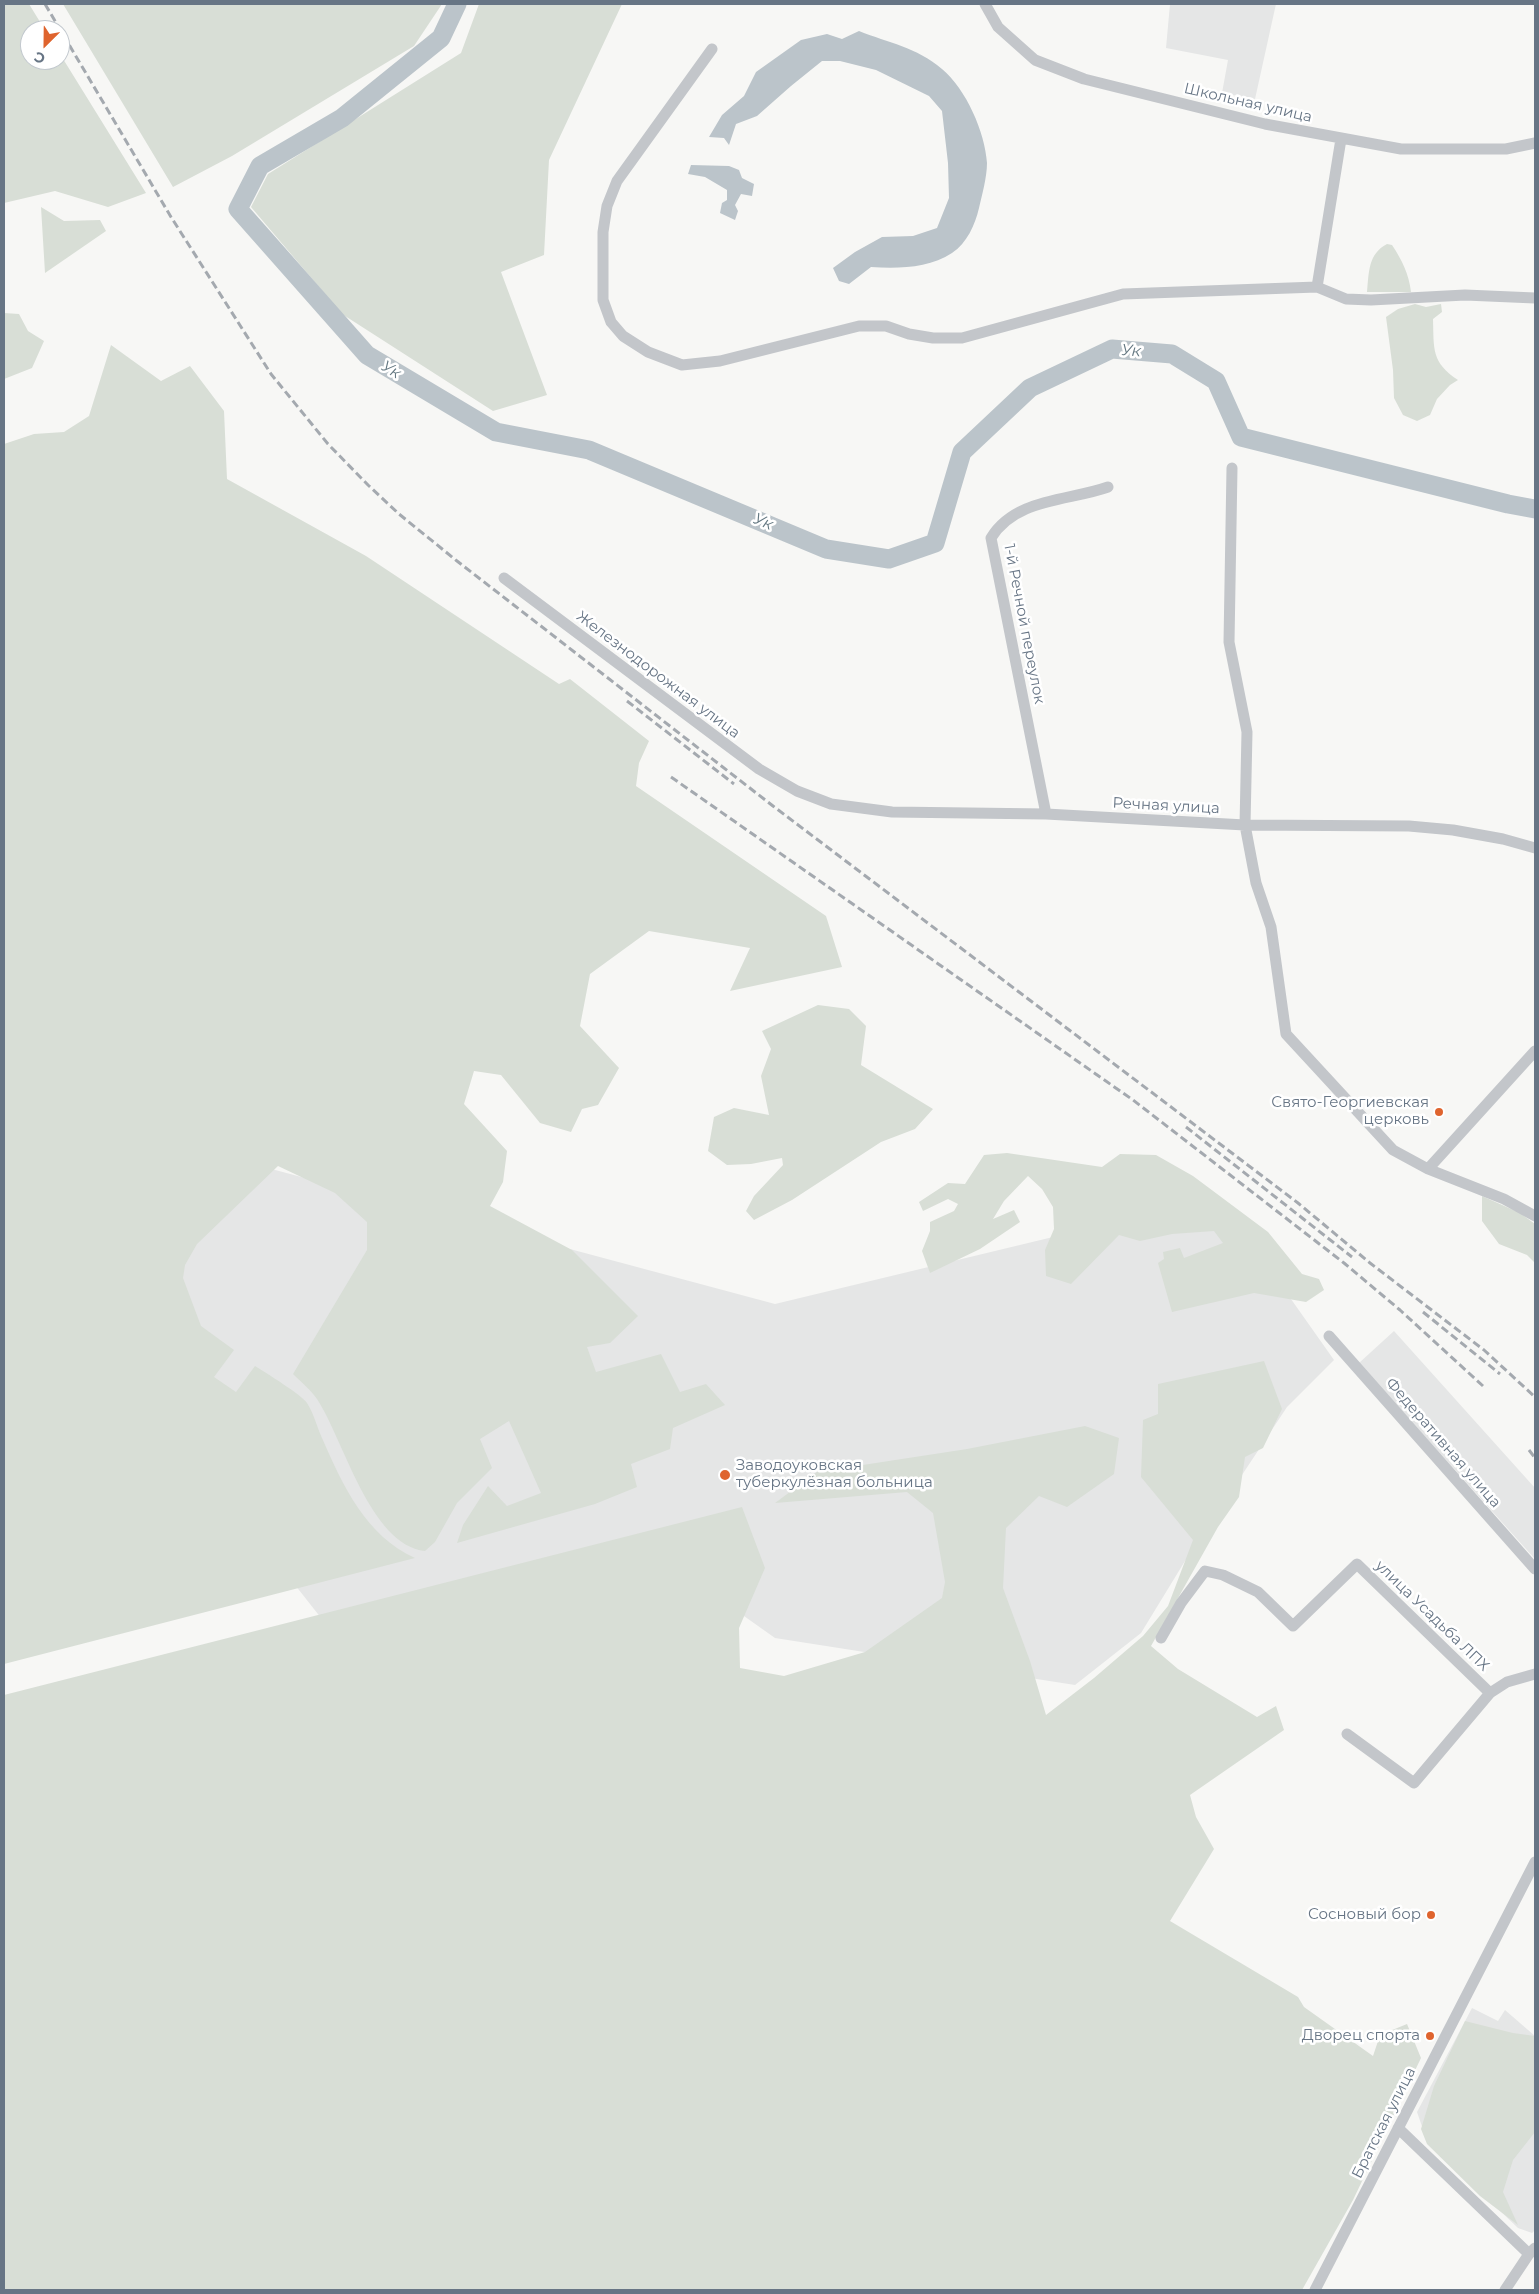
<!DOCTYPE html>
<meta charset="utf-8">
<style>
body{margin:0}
#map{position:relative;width:1539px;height:2294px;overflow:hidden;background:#f7f7f5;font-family:Montserrat,sans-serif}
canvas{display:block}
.frame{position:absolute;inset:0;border:5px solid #677585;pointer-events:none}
.north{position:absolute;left:20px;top:20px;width:50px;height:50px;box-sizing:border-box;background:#fff;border:1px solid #c2c8ce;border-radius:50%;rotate:203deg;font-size:14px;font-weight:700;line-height:20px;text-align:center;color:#677585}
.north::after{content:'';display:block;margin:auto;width:18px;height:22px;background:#df642e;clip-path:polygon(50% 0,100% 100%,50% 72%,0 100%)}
</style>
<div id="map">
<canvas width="1539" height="2294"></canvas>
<div class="frame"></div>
<div class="north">С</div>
</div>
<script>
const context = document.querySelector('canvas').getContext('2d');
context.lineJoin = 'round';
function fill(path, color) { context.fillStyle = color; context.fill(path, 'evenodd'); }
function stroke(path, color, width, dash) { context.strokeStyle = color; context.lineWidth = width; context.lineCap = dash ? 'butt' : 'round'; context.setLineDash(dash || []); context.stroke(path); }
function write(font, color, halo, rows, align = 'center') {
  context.font = font + ' Montserrat,sans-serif'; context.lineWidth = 5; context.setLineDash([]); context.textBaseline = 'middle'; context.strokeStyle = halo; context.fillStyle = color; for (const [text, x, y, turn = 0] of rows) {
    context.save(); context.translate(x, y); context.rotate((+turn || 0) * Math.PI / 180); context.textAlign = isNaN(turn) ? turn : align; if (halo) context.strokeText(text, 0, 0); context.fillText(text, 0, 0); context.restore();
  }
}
const built = new Path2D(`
 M 1170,4 L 1276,4 L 1255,99 L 1222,93 L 1228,60 L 1166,48 Z
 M 223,1156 L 775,1304 L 1219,1197 L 1334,1360 L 1287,1407 L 1185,1561 L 1141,1633 L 1075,1685 L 775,1638 L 641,1543 L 325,1623 L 91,1326 Z
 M 1394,1331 L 1535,1488 L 1535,1559 L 1359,1363 Z
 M 1472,2008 L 1498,2021 L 1505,2010 L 1535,2036 L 1535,2230 L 1532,2233 L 1518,2228 L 1427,2141 L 1417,2112 Z`);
const green = new Path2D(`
 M 4,4 L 29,4 L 45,30 L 30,30 L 30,60 L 60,60 L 60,54 L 146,193 L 108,207 L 55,191 L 4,203 Z
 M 63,4 L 442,4 L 414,46 L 232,156 L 173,187 Z
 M 479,4 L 622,4 L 549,160 L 544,255 L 501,272 L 547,395 L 493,411 L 342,314 L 251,207 L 268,174 L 461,53 Z
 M 41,207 L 64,221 L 100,220 L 106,231 L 45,273 Z
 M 1387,244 L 1392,245 C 1402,260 1409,274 1411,292 L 1367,292 C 1369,272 1368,254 1387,244 Z
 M 1415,304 L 1426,307 L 1441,304 L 1442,312 L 1433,319 C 1434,349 1431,362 1458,380 L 1450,385 L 1437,399 L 1430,415 L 1417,421 L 1403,415 L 1394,398 L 1393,370 L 1386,317 L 1398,309 Z
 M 4,313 L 19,314 L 28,331 L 44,341 L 32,368 L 4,379 Z
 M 111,345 L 161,381 L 190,366 L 224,411 L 227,479 L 366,556 L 559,684 L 570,679 L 649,741 L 639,763 L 636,786 L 826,916 L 842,967 L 730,991 L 750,948 L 649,931 L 590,974 L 580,1026 L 619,1068 L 598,1105 L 582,1109 L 571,1132 L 540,1123 L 501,1075 L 474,1071 L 464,1104 L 507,1151 L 503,1182 L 490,1206 L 572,1250 L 638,1316 L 610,1343 L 587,1347 L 596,1372 L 661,1354 L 680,1392 L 706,1384 L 725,1405 L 673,1428 L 670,1449 L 631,1464 L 637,1487 L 595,1504 L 457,1543 L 463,1525 L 488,1486 L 507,1506 L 541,1493 L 509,1421 L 480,1439 L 492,1468 L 457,1503 L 435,1542 L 425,1551 C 370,1545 344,1440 317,1399 C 311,1390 301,1382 293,1374 L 367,1250 L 367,1222 L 335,1193 L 278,1166 L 197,1244 L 185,1265 L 183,1278 L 201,1326 L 234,1350 L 214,1377 L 236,1392 L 255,1366 C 266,1373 302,1395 307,1403 C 314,1414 317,1427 322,1438 C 343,1486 366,1536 415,1558 L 4,1664 L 4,444 L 34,434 L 64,432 L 89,416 Z
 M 818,1005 L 849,1009 L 866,1026 L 861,1065 L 933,1109 L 915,1129 L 881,1142 L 792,1200 L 754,1220 L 746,1211 L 754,1196 L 783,1165 L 782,1158 L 751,1164 L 727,1165 L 708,1151 L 714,1117 L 734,1108 L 769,1115 L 761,1076 L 771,1049 L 762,1031 Z
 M 1007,1153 L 1102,1167 L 1120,1154 L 1156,1155 L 1193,1176 L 1268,1232 L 1302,1274 L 1319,1279 L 1324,1290 L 1306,1302 L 1254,1293 L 1172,1312 L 1158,1263 L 1164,1259 L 1163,1252 L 1180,1248 L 1184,1258 L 1223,1243 L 1214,1231 L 1172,1234 L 1140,1241 L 1119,1235 L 1071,1284 L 1046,1276 L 1045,1250 L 1054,1229 L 1053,1207 L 1042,1189 L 1028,1176 L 1004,1201 L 993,1219 L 1014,1210 L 1020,1222 L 980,1249 L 930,1273 L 922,1251 L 930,1231 L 930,1222 L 954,1211 L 958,1204 L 948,1199 L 923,1211 L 919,1202 L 948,1183 L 965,1184 L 984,1155 Z
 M 1482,1196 L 1520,1213 L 1535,1224 L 1535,1263 L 1527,1255 L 1499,1244 L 1482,1221 Z
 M 1264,1361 L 1282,1409 L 1263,1448 L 1245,1457 L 1239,1497 L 1218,1527 L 1151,1646 L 1178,1669 L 1257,1717 L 1276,1706 L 1284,1730 L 1190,1795 L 1196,1817 L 1214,1849 L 1170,1921 L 1298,1997 L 1304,2007 L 1373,2056 L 1380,2035 L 1407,2024 L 1421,2058 L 1353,2200 L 1302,2290 L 4,2290 L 4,1695 L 742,1507 L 765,1568 L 739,1628 L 740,1668 L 784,1676 L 865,1652 L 942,1598 L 945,1582 L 933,1513 L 907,1492 L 775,1503 L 817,1472 L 967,1449 L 1085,1426 L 1119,1438 L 1114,1474 L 1067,1507 L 1039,1496 L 1006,1528 L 1003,1588 L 1030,1661 L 1046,1715 L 1094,1678 L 1143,1636 L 1168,1606 L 1193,1540 L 1141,1477 L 1143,1420 L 1158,1414 L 1158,1384 Z
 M 1465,2021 L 1513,2033 L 1535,2036 L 1535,2132 L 1513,2160 L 1503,2192 L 1518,2225 L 1480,2196 L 1427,2144 L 1421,2129 L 1434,2086 Z`);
const water = new Path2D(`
 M 859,31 C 889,43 916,47 942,69 C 966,89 985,132 987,163 C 987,177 982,195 979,208 C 975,225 967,243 952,253 C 929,268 898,269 871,267 L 849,284 L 839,281 L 833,268 L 855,252 L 882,237 L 913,236 L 937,228 L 949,198 L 948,163 L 942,111 L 929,96 L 876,70 L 840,61 L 822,61 L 791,86 L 757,116 L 736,124 L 729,145 L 724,138 L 709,137 L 722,115 L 744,96 L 756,72 L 801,40 L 827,34 L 842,39 Z
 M 691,165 L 729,166 L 739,170 L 742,178 L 754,184 L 752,196 L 741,194 L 735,205 L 738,211 L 735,220 L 720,213 L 722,203 L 727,200 L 727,190 L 705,177 L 688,174 Z`);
const river = new Path2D(`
 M 457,4 L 441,38 L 342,118 L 260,166 L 238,209 L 367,355 L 496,432 L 589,450 L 826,549 L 889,559 L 935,543 L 962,452 L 1030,388 L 1112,349 L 1172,354 L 1216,381 L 1241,437 L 1508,504 L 1535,509`);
const minor = new Path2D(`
 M 985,4 L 998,27 L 1035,60 L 1084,79 L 1265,124 L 1401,149 L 1506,149 L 1535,143
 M 712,49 L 617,181 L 607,206 L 603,232 L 603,300 L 611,322 L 623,336 L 648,352 L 682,365 L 720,361 L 859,326 L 886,326 L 909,334 L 933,338 L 962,338 L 1123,294 L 1317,287 L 1346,299 L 1371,300 L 1465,295 L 1535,298
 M 1317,287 L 1341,139
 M 1232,468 L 1229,642 L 1247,732 L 1245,825 L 1256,883 L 1271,927 L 1286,1034 L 1393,1150 L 1428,1169 L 1504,1199 L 1535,1216
 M 504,578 L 759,769 L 797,791 L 831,804 L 892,812 L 1046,814 L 1245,825 L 1409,826 L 1453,830 L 1503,839 L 1535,848
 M 1046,814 L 991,538 C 1015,498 1069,501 1108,487
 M 1428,1169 L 1535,1051
 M 1329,1336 L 1535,1569
 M 1161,1638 L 1181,1603 L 1205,1571 L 1223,1575 L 1258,1592 L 1293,1626 L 1357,1564 L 1490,1693 L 1507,1682 L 1535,1674
 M 1347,1734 L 1414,1783 L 1490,1693
 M 1398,2128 L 1529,2254
 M 1315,2290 L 1535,1862
 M 1505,2290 L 1529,2254 L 1535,2248`);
const rail = new Path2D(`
 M 45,4 L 171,217 L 271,374 L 328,444 L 368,485 L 399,514 L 457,561 L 773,806 L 1298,1203 L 1370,1263 L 1484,1350 L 1535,1397
 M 627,701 L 734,784
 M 671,777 L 1133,1100 L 1344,1263 L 1400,1310 L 1483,1386
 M 1186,1127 L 1352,1257
 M 1423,1312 L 1500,1374
 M 1529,1450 L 1535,1458`);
const markers = [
 [1439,1112,5,"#df642e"],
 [725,1475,6,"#df642e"],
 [1431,1915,5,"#df642e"],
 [1430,2036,5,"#df642e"]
];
const streetNames = [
 ["Школьная улица",1248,103,13],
 ["1-й Речной переулок",1024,624,79],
 ["Железнодорожная улица",658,675,37],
 ["Речная улица",1166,806,3],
 ["Федеративная улица",1443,1443,49],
 ["улица Усадьба ЛПХ",1432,1616,44],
 ["Братская улица",1384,2123,-63]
];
const poiNames = [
 ["Свято-Георгиевская",1429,1103],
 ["церковь",1429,1120],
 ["Заводоуковская",736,1466,"left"],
 ["туберкулёзная больница",736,1483,"left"],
 ["Сосновый бор",1421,1915],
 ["Дворец спорта",1420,2036]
];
const waterNames = [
 ["Ук",1131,351,4],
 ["Ук",391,370,31],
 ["Ук",763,522,23]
];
fill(built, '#e5e6e6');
fill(green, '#d8ded6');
fill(water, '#bbc4ca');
stroke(river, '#bbc4ca', 19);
stroke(minor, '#c3c6ca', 11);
stroke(rail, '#a4a9af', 3, [8, 4]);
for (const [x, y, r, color] of markers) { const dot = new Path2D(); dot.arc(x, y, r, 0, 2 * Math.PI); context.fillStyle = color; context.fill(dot); stroke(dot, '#fff', 2); }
write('15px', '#677585', '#fff', streetNames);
write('15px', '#677585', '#fff', poiNames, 'right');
write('italic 16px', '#637781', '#fff', waterNames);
</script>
